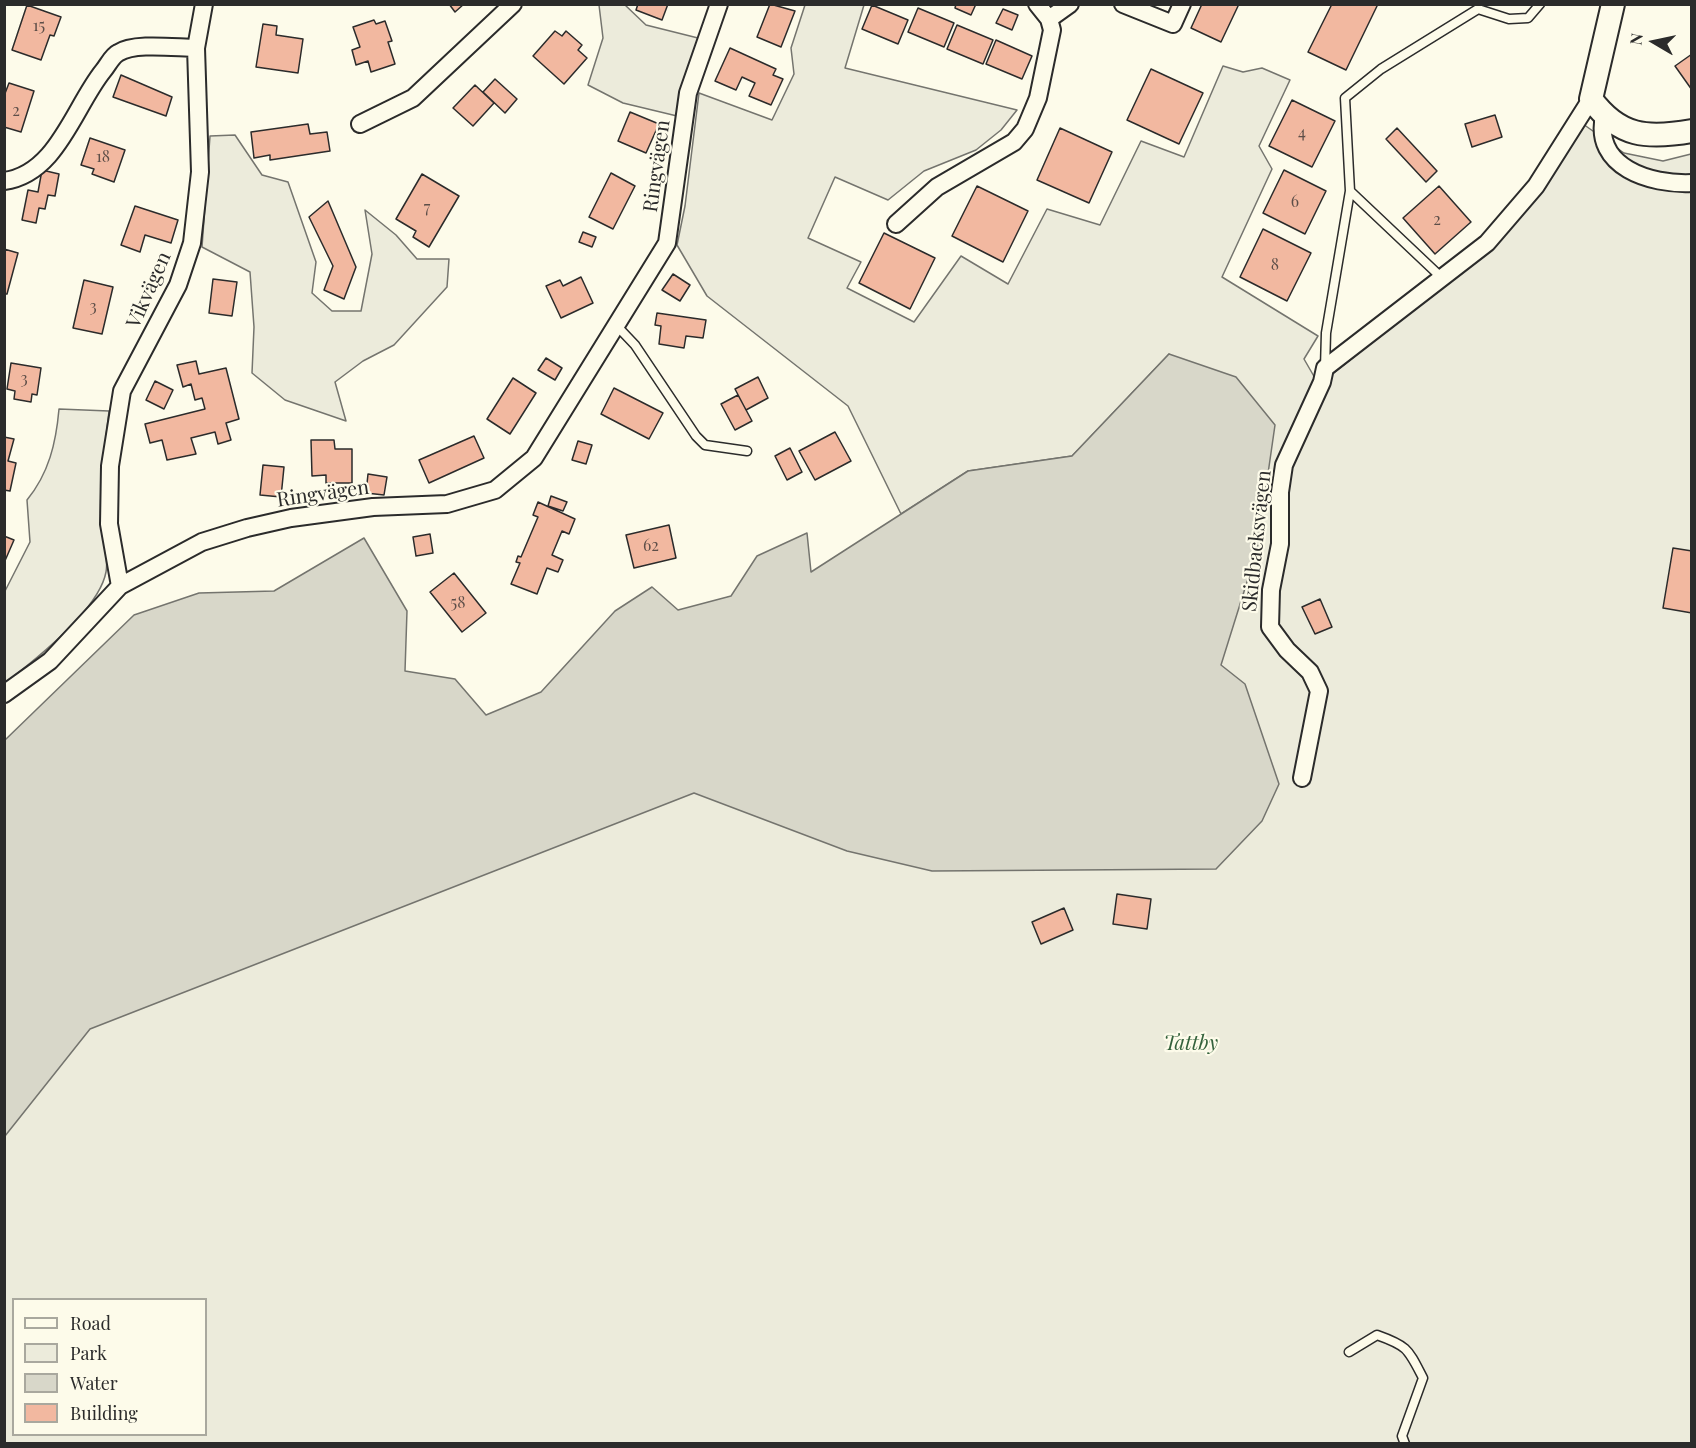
<!DOCTYPE html>
<meta charset="utf-8">
<style>
body{margin:0}
#map{position:relative;width:1696px;height:1448px;overflow:hidden;background:#fdfbea;font-family:"Playfair Display",serif}
canvas{display:block}
.frame{position:absolute;inset:0;border:6px solid #2b2b2b;pointer-events:none}
.legend{position:absolute;left:12px;top:1298px;width:195px;height:138px;box-sizing:border-box;background:#fdfbea;border:2px solid #a9a89e;margin:0;padding:8px 10px;list-style:none;font-size:18px;color:#2b2b2b}
.legend li{display:flex;align-items:center;gap:12px;height:30px}
.legend b{width:30px;border:2px solid #a9a89e}
.north{position:absolute;left:1624px;top:12px;width:60px;height:60px;-webkit-text-stroke:4px #fdfbea;paint-order:stroke;rotate:279deg;font-size:16px;font-weight:700;line-height:24px;text-align:center;color:#2b2b2b}
.north::after{content:'';display:block;margin:auto;width:21px;height:27px;background:#2b2b2b;clip-path:polygon(50% 0,100% 100%,50% 72%,0 100%)}
</style>
<div id="map">
<canvas width="1696" height="1448"></canvas>
<div class="frame"></div>
<ul class="legend">
<li><b style="height:8px;background:#fdfbea"></b>Road</li>
<li><b style="height:16px;background:#ecebdb"></b>Park</li>
<li><b style="height:16px;background:#d8d7c9"></b>Water</li>
<li><b style="height:16px;background:#f2b8a0"></b>Building</li>
</ul>
<div class="north">N</div>
</div>
<script>
const context = document.querySelector('canvas').getContext('2d');
context.lineJoin = 'round';
function fill(path, color) { context.fillStyle = color; context.fill(path, 'evenodd'); }
function stroke(path, color, width, dash) { context.strokeStyle = color; context.lineWidth = width; context.lineCap = dash ? 'butt' : 'round'; context.setLineDash(dash || []); context.stroke(path); }
function write(font, color, halo, rows, align = 'center') {
  context.font = font + ' "Playfair Display",serif'; context.lineWidth = 4.5; context.setLineDash([]); context.textBaseline = 'middle'; context.strokeStyle = halo; context.fillStyle = color; for (const [text, x, y, turn = 0] of rows) {
    context.save(); context.translate(x, y); context.rotate((+turn || 0) * Math.PI / 180); context.textAlign = isNaN(turn) ? turn : align; if (halo) context.strokeText(text, 0, 0); context.fillText(text, 0, 0); context.restore();
  }
}
const green = new Path2D(`
 M 599,5 L 625,5 L 646,25 L 698,38 L 677,116 L 623,103 L 588,85 L 603,38 Z
 M 805,5 L 864,5 L 845,68 L 1017,110 L 1001,130 L 976,150 L 924,171 L 888,200 L 835,177 L 808,238 L 861,262 L 847,288 L 914,322 L 961,256 L 1008,284 L 1047,209 L 1100,225 L 1141,141 L 1184,157 L 1223,66 L 1243,72 L 1262,68 L 1290,80 L 1259,146 L 1272,169 L 1222,277 L 1318,336 L 1304,359 L 1319,385 L 1452,278 L 1583,124 L 1624,153 L 1663,161 L 1691,154 L 1691,1443 L 5,1444 L 5,949 L 934,701 L 1169,354 L 1072,456 L 968,471 L 901,514 L 848,406 L 707,296 L 677,245 L 685,206 L 699,93 L 772,120 L 794,74 L 791,48 ZM 14,1300 L 206,1300 L 206,1434 L 14,1434 Z
 M 235,135 L 262,175 L 288,182 L 316,262 L 312,293 L 332,311 L 361,311 L 372,254 L 365,210 L 396,235 L 417,259 L 449,259 L 447,287 L 394,345 L 363,361 L 335,382 L 346,421 L 285,400 L 252,373 L 254,327 L 250,272 L 202,247 L 210,136 Z
 M 59,409 L 109,411 C 105,447 99,485 101,522 C 102,537 109,557 106,572 C 99,610 34,661 5,683 L 4,593 L 30,542 L 27,500 C 49,473 56,443 59,409 Z`);
const water = new Path2D(`
 M 1169,354 L 1236,377 L 1275,425 L 1257,550 L 1221,665 L 1245,684 L 1279,784 L 1262,821 L 1216,869 L 932,871 L 847,851 L 694,793 L 90,1029 L 5,1136 L 5,740 L 134,615 L 199,593 L 274,591 L 364,538 L 407,611 L 405,671 L 455,679 L 486,715 L 541,692 L 615,611 L 652,587 L 678,610 L 731,596 L 757,556 L 807,533 L 811,572 L 968,471 L 1072,456 Z`);
const building = new Path2D(`
 M 449,4 L 464,4 L 455,12 Z
 M 638,4 L 668,4 L 662,20 L 636,10 Z
 M 770,4 L 795,11 L 781,47 L 757,37 Z
 M 956,4 L 976,4 L 971,15 L 955,8 Z
 M 1202,4 L 1239,4 L 1221,42 L 1191,28 Z
 M 1332,4 L 1378,4 L 1346,70 L 1308,52 Z
 M 27,5 L 61,17 L 54,36 L 50,35 L 41,60 L 12,50 Z
 M 872,5 L 908,20 L 898,44 L 862,29 Z
 M 918,8 L 954,23 L 944,47 L 908,32 Z
 M 1003,9 L 1018,15 L 1012,30 L 996,23 Z
 M 374,20 L 376,24 L 385,21 L 392,41 L 388,42 L 395,64 L 371,72 L 368,61 L 356,65 L 352,50 L 360,47 L 353,27 Z
 M 263,24 L 277,26 L 276,35 L 303,39 L 298,73 L 256,67 Z
 M 957,25 L 993,40 L 983,64 L 947,49 Z
 M 555,31 L 562,36 L 566,31 L 582,45 L 578,50 L 587,58 L 564,84 L 533,56 Z
 M 996,40 L 1032,56 L 1022,79 L 986,64 Z
 M 730,48 L 776,69 L 773,75 L 783,79 L 771,105 L 749,96 L 755,83 L 742,77 L 736,90 L 715,81 Z
 M 1692,54 L 1692,90 L 1675,66 Z
 M 1151,69 L 1203,93 L 1179,144 L 1127,120 Z
 M 121,75 L 172,97 L 166,116 L 113,97 Z
 M 495,79 L 517,99 L 505,113 L 483,92 Z
 M 9,83 L 34,91 L 21,132 L 4,127 L 4,96 Z
 M 475,85 L 494,103 L 473,126 L 453,108 Z
 M 1292,100 L 1335,121 L 1312,167 L 1269,146 Z
 M 630,112 L 659,124 L 646,153 L 618,141 Z
 M 1495,115 L 1502,137 L 1472,147 L 1465,124 Z
 M 308,124 L 310,134 L 327,132 L 330,151 L 270,160 L 270,155 L 254,158 L 251,132 Z
 M 1060,128 L 1112,152 L 1089,203 L 1037,180 Z
 M 1397,128 L 1437,171 L 1426,182 L 1386,139 Z
 M 90,138 L 125,150 L 114,182 L 92,174 L 94,169 L 81,165 Z
 M 42,170 L 59,174 L 55,196 L 48,195 L 45,209 L 39,208 L 36,223 L 22,220 L 28,190 L 38,192 Z
 M 1284,170 L 1326,191 L 1305,234 L 1263,213 Z
 M 611,173 L 635,186 L 613,229 L 589,217 Z
 M 422,174 L 459,196 L 429,247 L 413,237 L 416,231 L 396,219 Z
 M 977,186 L 1028,211 L 1003,262 L 952,236 Z
 M 1439,186 L 1471,222 L 1435,254 L 1403,218 Z
 M 328,201 L 356,267 L 344,299 L 324,290 L 333,266 L 309,217 Z
 M 135,206 L 178,220 L 171,243 L 145,235 L 140,252 L 121,245 Z
 M 1263,229 L 1311,253 L 1287,301 L 1240,277 Z
 M 583,232 L 596,237 L 592,247 L 579,242 Z
 M 884,233 L 935,258 L 910,309 L 859,283 Z
 M 4,249 L 18,253 L 7,294 L 4,294 Z
 M 673,274 L 690,285 L 680,301 L 662,290 Z
 M 581,277 L 593,303 L 561,318 L 546,286 L 560,280 L 563,286 Z
 M 213,279 L 237,282 L 232,316 L 209,313 Z
 M 84,280 L 113,287 L 102,334 L 73,328 Z
 M 657,313 L 706,320 L 703,338 L 686,336 L 684,348 L 659,344 L 661,326 L 655,325 Z
 M 546,358 L 562,368 L 555,380 L 538,370 Z
 M 196,361 L 199,374 L 226,368 L 239,419 L 226,423 L 231,440 L 218,444 L 215,432 L 191,438 L 196,454 L 167,460 L 162,440 L 150,443 L 145,424 L 205,409 L 202,398 L 195,400 L 191,384 L 183,387 L 177,365 Z
 M 11,363 L 41,368 L 37,395 L 32,394 L 31,402 L 14,399 L 15,391 L 7,389 Z
 M 758,377 L 768,398 L 746,410 L 735,389 Z
 M 513,378 L 536,393 L 510,434 L 487,419 Z
 M 155,381 L 173,390 L 164,409 L 146,400 Z
 M 614,388 L 663,413 L 649,439 L 601,414 Z
 M 738,395 L 752,421 L 735,430 L 721,404 Z
 M 835,432 L 851,461 L 815,480 L 799,451 Z
 M 474,436 L 484,458 L 429,483 L 419,460 Z
 M 4,437 L 14,439 L 8,461 L 16,463 L 10,491 L 4,490 Z
 M 311,440 L 334,440 L 335,449 L 352,449 L 352,483 L 326,483 L 326,475 L 312,476 Z
 M 578,441 L 592,445 L 586,464 L 572,460 Z
 M 790,448 L 802,472 L 787,480 L 775,456 Z
 M 263,465 L 284,467 L 281,497 L 260,495 Z
 M 368,474 L 387,477 L 384,495 L 366,493 Z
 M 551,496 L 567,502 L 563,511 L 548,506 Z
 M 538,502 L 575,519 L 569,534 L 562,531 L 552,555 L 563,560 L 558,572 L 547,568 L 537,594 L 511,584 L 520,563 L 516,562 L 518,556 L 521,557 L 538,517 L 533,515 Z
 M 669,525 L 676,558 L 634,568 L 626,535 Z
 M 430,534 L 433,553 L 416,556 L 413,537 Z
 M 4,536 L 14,540 L 4,563 Z
 M 1673,548 L 1692,551 L 1692,613 L 1663,608 Z
 M 454,573 L 486,613 L 462,632 L 430,592 Z
 M 1320,599 L 1332,627 L 1315,634 L 1302,607 Z
 M 1117,894 L 1151,899 L 1147,929 L 1113,924 Z
 M 1064,908 L 1073,930 L 1041,944 L 1032,922 Z`);
const lane = new Path2D(`
 M 1350,191 L 1345,98 L 1381,69 L 1478,9 L 1509,19 L 1528,18 L 1540,4
 M 616,325 L 635,345 L 696,436 L 705,445 L 747,451
 M 1325,368 L 1326,333 L 1350,191 L 1442,278
 M 1349,1352 L 1377,1335 C 1408,1346 1408,1349 1423,1378 L 1402,1436 L 1405,1444`);
const street = new Path2D(`
 M 1123,4 L 1173,24 L 1182,4
 M 1049,19 L 1070,4
 M 1604,116 C 1593,167 1650,185 1692,183
 M 360,124 L 413,98 L 513,4
 M 4,181 C 57,174 74,107 103,71 C 108,65 112,56 118,53 C 134,42 177,48 196,48
 M 896,224 L 937,187 L 1014,142 L 1025,129 L 1038,98 L 1052,30 L 1049,19 L 1037,4
 M 120,586 L 109,524 L 110,466 L 122,391 L 178,285 L 192,243 L 200,172 L 196,48 L 204,4
 M 4,694 L 50,661 L 120,586 L 202,542 L 247,528 L 291,518 L 373,507 L 447,504 L 495,490 L 534,458 L 667,243 L 688,93 L 719,4
 M 1302,778 L 1319,691 L 1310,672 L 1287,650 L 1270,627 L 1271,590 L 1280,544 L 1280,492 L 1284,465 L 1322,382 L 1325,368 L 1487,243 L 1536,186 L 1591,99`);
const secondary = new Path2D(`
 M 1613,4 L 1591,99 C 1619,137 1647,139 1692,131`);
const numberNames = [
 ["15",39,26],
 ["2",16,111],
 ["4",1302,133],
 ["18",103,157],
 ["6",1295,202],
 ["7",427,208],
 ["2",1437,220],
 ["8",1275,265],
 ["3",93,307],
 ["3",24,379],
 ["62",651,546],
 ["58",458,603]
];
const streetNames = [
 ["Ringvägen",657,166,-82],
 ["Vikvägen",149,290,-66],
 ["Ringvägen",323,494,-8],
 ["Skidbacksvägen",1257,541,-84]
];
const parkNames = [
 ["Tattby",1191,1044]
];
fill(green, '#ecebdb');
stroke(green, '#74746e', 1.5);
fill(water, '#d8d7c9');
stroke(water, '#74746e', 1.5);
fill(building, '#f2b8a0');
stroke(building, '#2b2b2b', 1.5);
stroke(lane, '#2b2b2b', 11);
stroke(street, '#2b2b2b', 20);
stroke(secondary, '#2b2b2b', 26);
stroke(lane, '#fdfbea', 8);
stroke(street, '#fdfbea', 16);
stroke(secondary, '#fdfbea', 22);
write('16px', '#5d4e48', null, numberNames);
write('20px', '#2b2b2b', '#fdfbea', streetNames);
write('italic 20px', '#34623c', '#fdfbea', parkNames);
</script>
